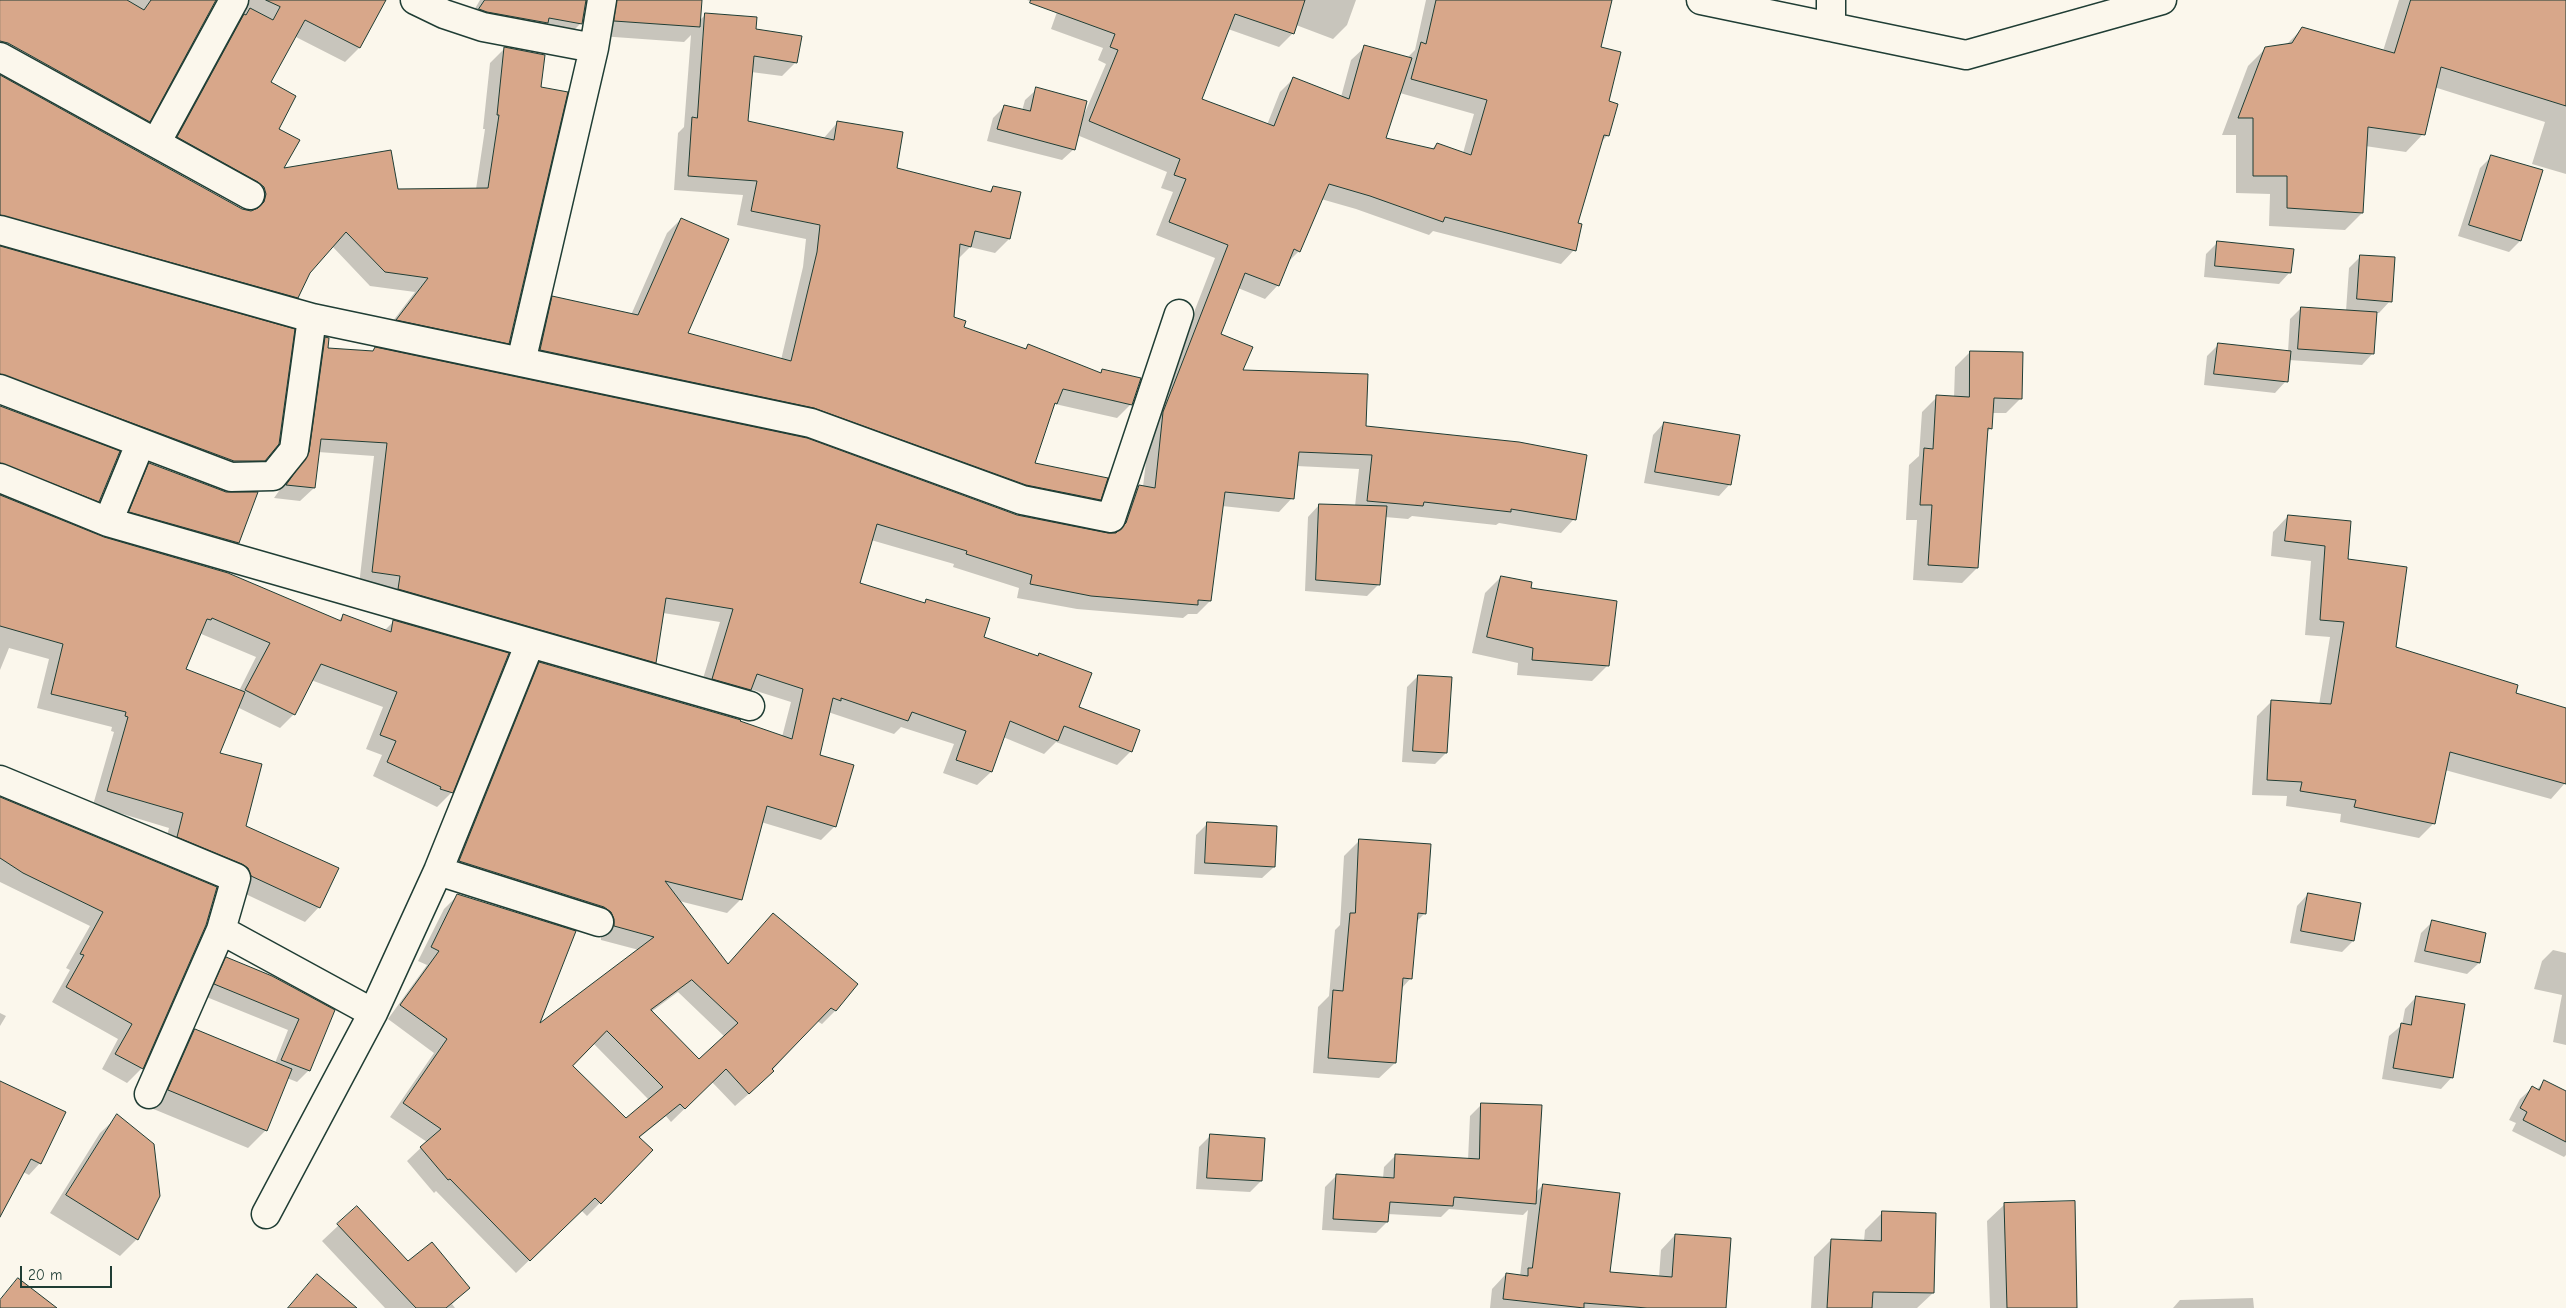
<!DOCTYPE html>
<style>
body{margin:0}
#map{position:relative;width:2566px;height:1308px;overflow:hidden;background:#fbf7ec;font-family:"Comic Neue",sans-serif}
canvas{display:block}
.scale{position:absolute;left:20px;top:1266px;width:92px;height:22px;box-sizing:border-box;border:2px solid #1f3d34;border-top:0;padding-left:6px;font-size:15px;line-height:18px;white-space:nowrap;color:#1f3d34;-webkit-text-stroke:4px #fbf7ec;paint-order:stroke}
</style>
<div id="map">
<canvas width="2566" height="1308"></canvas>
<div class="scale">20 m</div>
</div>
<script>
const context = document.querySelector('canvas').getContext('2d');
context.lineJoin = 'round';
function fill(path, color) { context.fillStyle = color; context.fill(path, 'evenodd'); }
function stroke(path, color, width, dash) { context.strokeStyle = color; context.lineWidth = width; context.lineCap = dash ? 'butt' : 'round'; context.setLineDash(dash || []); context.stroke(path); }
const shadow = new Path2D(`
 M 0,0 L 215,0 L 149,121 L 134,136 L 0,62 Z
 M 224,0 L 384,0 L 359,48 L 345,62 L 294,36 L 269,83 L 282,170 L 397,190 L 476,189 L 485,129 L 483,129 L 490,63 L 505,48 L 508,343 L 493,358 L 383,334 L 415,292 L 370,286 L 332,246 L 309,273 L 297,297 L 282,312 L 0,232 L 0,76 L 242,210 L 252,211 L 249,202 L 163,152 Z
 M 480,0 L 586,0 L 581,23 L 566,38 L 466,24 Z
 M 590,0 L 701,0 L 699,21 L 706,14 L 755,30 L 796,62 L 782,76 L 751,72 L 747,122 L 823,139 L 837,123 L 896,169 L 988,193 L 993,187 L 1009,239 L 995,253 L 970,247 L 958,259 L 953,318 L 963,328 L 1024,350 L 1028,346 L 1099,374 L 1102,371 L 1131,404 L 1117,418 L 1055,404 L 1052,407 L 1033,464 L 1099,499 L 1085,513 L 800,421 L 526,364 L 539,312 L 553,298 L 631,315 L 667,233 L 681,219 L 686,334 L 781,360 L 803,267 L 806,239 L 737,225 L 743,195 L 674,190 L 678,133 L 684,127 L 691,35 L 684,42 L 600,36 Z
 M 1027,0 L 1356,0 L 1347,25 L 1333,39 L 1296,25 L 1293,33 L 1279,47 L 1228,29 L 1200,100 L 1267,125 L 1280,92 L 1294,78 L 1341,97 L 1351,60 L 1365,47 L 1408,57 L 1415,50 L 1426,0 L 1611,0 L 1600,48 L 1608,102 L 1608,135 L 1601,142 L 1576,224 L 1574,250 L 1561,264 L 1433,231 L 1429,235 L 1356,209 L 1321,199 L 1299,251 L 1287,263 L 1278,285 L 1265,299 L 1238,288 L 1219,334 L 1242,371 L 1574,519 L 1561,533 L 1499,523 L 1496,525 L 1412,516 L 1408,519 L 1385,517 L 1379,584 L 1367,596 L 1305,591 L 1308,517 L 1319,505 L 1355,506 L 1359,469 L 1296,466 L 1292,498 L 1279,512 L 1222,506 L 1210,601 L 1197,614 L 1188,614 L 1183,618 L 1077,609 L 1017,598 L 1019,588 L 953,567 L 954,564 L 871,540 L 858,584 L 923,604 L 927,600 L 983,638 L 1037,657 L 1039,655 L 1077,708 L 1131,751 L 1117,765 L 1056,742 L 1044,754 L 1003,737 L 991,772 L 977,785 L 943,773 L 954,744 L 901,727 L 894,734 L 828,712 L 818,756 L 835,826 L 821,840 L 761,822 L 740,900 L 727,913 L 679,901 L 727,965 L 759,929 L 835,1011 L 822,1024 L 817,1021 L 759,1085 L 735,1106 L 712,1082 L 671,1122 L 666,1116 L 639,1138 L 652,1150 L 587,1216 L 581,1210 L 516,1273 L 436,1191 L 434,1193 L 407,1161 L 427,1142 L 390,1117 L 434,1053 L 388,1019 L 427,965 L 418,961 L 444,909 L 458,895 L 537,1026 L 639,950 L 601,940 L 601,933 L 446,875 L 526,677 L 540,663 L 782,737 L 791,702 L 750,689 L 736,703 L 699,692 L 720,622 L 663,613 L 655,662 L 641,676 L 359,585 L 374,456 L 318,452 L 314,488 L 300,501 L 274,498 L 296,467 L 312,352 L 326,338 L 327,349 L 1016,516 L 1114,534 L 1125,500 L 1139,486 L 1143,487 L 1150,426 L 1215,258 L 1156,235 L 1173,192 L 1161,188 L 1167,172 L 1077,135 L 1074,149 L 1062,160 L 987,141 L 993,118 L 1005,106 L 1022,111 L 1025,100 L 1037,89 L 1083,117 L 1106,64 L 1098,60 L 1103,48 L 1051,29 L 1057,12 ZM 1400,93 L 1474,114 L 1463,153 L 1437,144 L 1431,150 L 1385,139 ZM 678,992 L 725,1037 L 699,1061 L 651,1012 ZM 593,1043 L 649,1100 L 626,1120 L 572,1066 Z
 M 2399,0 L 2566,0 L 2566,174 L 2532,164 L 2545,122 L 2434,87 L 2423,134 L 2406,152 L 2365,146 L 2362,213 L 2345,230 L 2269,226 L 2270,194 L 2236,193 L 2236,135 L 2222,135 L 2248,66 L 2266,48 L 2285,46 L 2302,29 L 2383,51 Z
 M 2492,156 L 2520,241 L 2509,252 L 2458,236 L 2480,168 Z
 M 2217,243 L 2290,272 L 2279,284 L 2204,277 L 2206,254 Z
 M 0,248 L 264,460 L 249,475 L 0,392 Z
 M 2361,256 L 2390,301 L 2379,313 L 2376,313 L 2373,353 L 2362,365 L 2289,360 L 2286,381 L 2275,393 L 2204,385 L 2207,356 L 2218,345 L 2288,352 L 2290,319 L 2301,308 L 2346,311 L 2349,268 Z
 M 1970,352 L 2021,398 L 2006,413 L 1992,413 L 1991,428 L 1987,432 L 1977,568 L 1962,583 L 1913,580 L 1917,520 L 1906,520 L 1909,465 L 1919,456 L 1922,412 L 1937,397 L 1954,398 L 1955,367 Z
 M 0,407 L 98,501 L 84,516 L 0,483 Z
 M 1664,423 L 1730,484 L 1719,496 L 1644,483 L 1653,435 Z
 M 150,464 L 238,543 L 215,565 L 107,534 L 127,487 Z
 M 0,496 L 102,538 L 338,621 L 344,615 L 385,630 L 394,621 L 452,792 L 437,807 L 373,776 L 382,755 L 366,749 L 383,707 L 311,680 L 294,714 L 280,728 L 237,707 L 219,754 L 245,827 L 319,907 L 305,922 L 237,890 L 163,851 L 169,828 L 93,805 L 114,732 L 111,731 L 112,727 L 37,708 L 49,659 L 9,648 L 0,670 ZM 199,633 L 256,657 L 239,691 L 184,670 Z
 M 2288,516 L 2347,561 L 2395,648 L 2514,694 L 2566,709 L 2566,782 L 2551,799 L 2445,770 L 2434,823 L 2419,838 L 2340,822 L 2341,814 L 2286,806 L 2287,796 L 2252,795 L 2257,716 L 2272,701 L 2319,705 L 2330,637 L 2305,635 L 2311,561 L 2271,556 L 2273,532 Z
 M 1501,577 L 1530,589 L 1608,665 L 1592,681 L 1517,675 L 1518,663 L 1472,653 L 1485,593 Z
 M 1418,676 L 1446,753 L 1435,764 L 1402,762 L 1407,687 Z
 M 0,798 L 205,924 L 142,1068 L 127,1083 L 102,1069 L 118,1039 L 52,1002 L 70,970 L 66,968 L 90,926 L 0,882 Z
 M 1208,823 L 1274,867 L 1262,878 L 1194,874 L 1196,835 Z
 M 1360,840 L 1425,913 L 1416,922 L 1411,978 L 1401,989 L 1395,1063 L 1379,1078 L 1313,1073 L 1318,1007 L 1329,996 L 1335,930 L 1340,925 L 1344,856 Z
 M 2308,894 L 2353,941 L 2342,952 L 2290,943 L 2297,906 Z
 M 2432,922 L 2479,963 L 2467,974 L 2414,962 L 2421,933 Z
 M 2553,950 L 2566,953 L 2566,1045 L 2553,1042 L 2562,995 L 2534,989 L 2542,961 Z
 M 226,959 L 334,1011 L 309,1070 L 297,1082 L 287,1078 L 266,1130 L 248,1148 L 151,1108 L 178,1048 L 195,1030 L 275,1063 L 288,1030 L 204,996 L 215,970 Z
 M 2416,997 L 2452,1077 L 2441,1089 L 2382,1079 L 2389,1036 L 2402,1025 L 2405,1009 Z
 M 0,1013 L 6,1016 L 0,1026 Z
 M 2545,1081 L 2566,1092 L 2566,1155 L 2564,1157 L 2512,1131 L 2516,1123 L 2509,1120 L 2520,1099 L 2532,1088 L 2536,1090 Z
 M 1482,1104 L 1535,1193 L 1543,1185 L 1609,1273 L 1659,1277 L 1661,1250 L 1675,1235 L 1725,1308 L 1490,1308 L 1492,1289 L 1506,1274 L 1520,1276 L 1528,1210 L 1523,1215 L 1449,1209 L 1441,1217 L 1388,1214 L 1387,1222 L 1376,1233 L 1322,1230 L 1325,1187 L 1336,1176 L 1383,1178 L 1384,1167 L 1396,1155 L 1468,1160 L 1470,1116 Z
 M 0,1106 L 40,1163 L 29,1175 L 23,1172 L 0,1206 Z
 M 118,1116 L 137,1239 L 120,1256 L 50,1213 L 100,1133 Z
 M 1211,1135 L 1261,1181 L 1250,1192 L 1196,1189 L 1199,1147 Z
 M 2005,1204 L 2076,1308 L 1990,1308 L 1987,1221 Z
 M 357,1208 L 408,1262 L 468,1288 L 452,1304 L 455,1308 L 385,1308 L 322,1241 Z
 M 1882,1213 L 1933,1293 L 1917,1308 L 1811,1308 L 1814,1257 L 1831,1240 L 1864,1241 L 1865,1230 Z
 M 2253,1298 L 2254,1308 L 2173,1308 L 2180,1300 Z`);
const building = new Path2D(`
 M 0,0 L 127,0 L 144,10 L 151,0 L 216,0 L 150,122 L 8,43 L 0,41 Z
 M 266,0 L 386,0 L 360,48 L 305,20 L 271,82 L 296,96 L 279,129 L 300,140 L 284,168 L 391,150 L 398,189 L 488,188 L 499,115 L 497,115 L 504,47 L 545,55 L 541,87 L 568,92 L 509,344 L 396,320 L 428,278 L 385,272 L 346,232 L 310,273 L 298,298 L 0,215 L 0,75 L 242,209 L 251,211 L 258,208 L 264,202 L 266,194 L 264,187 L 258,182 L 177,137 L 244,14 L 246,15 L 250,8 L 273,20 L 280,7 Z
 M 485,0 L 586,0 L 582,24 L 549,18 L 548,23 L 487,12 L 479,9 Z
 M 617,0 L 702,0 L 700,27 L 614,21 Z
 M 1031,0 L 1305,0 L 1294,34 L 1235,14 L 1202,99 L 1274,126 L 1293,77 L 1349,99 L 1364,45 L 1412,58 L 1386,138 L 1434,149 L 1437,143 L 1471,155 L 1487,100 L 1411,79 L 1421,42 L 1426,44 L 1436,0 L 1612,0 L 1601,47 L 1621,52 L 1609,101 L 1618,104 L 1609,136 L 1604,135 L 1578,223 L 1582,224 L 1576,251 L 1445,217 L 1443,222 L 1370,196 L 1329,184 L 1300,252 L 1294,249 L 1279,286 L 1245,273 L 1221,334 L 1253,347 L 1243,370 L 1368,374 L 1366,426 L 1519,442 L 1587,455 L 1576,520 L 1511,509 L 1511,512 L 1424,502 L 1423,506 L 1367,501 L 1372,455 L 1299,452 L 1294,499 L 1225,492 L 1211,601 L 1198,600 L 1198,605 L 1091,596 L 1030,584 L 1032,575 L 966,554 L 967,551 L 877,524 L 860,583 L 925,603 L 926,599 L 990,618 L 984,637 L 1038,656 L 1039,653 L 1092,673 L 1079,707 L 1140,730 L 1132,752 L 1064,726 L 1058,741 L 1010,721 L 992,772 L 956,760 L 966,731 L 912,712 L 908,721 L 841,698 L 841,701 L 833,698 L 820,755 L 854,765 L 836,827 L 767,806 L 742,900 L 665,881 L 728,964 L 773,913 L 858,984 L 836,1011 L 831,1008 L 772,1069 L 774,1071 L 749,1094 L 726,1069 L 685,1109 L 680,1104 L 639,1137 L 653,1150 L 601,1204 L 595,1198 L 530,1261 L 450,1179 L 448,1180 L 420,1147 L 441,1129 L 403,1103 L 447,1039 L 400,1005 L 439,951 L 431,947 L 457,894 L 576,931 L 540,1023 L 654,937 L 614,926 L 614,919 L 611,912 L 604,907 L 459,861 L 539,662 L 741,720 L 740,721 L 792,739 L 803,689 L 757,674 L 751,690 L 712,679 L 733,609 L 666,598 L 656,663 L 398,589 L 400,576 L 372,572 L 387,443 L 321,439 L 315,488 L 286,485 L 309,452 L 325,337 L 329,338 L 328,348 L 373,351 L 375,347 L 807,438 L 1017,515 L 1108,533 L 1116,533 L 1126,523 L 1139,485 L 1155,488 L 1163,412 L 1228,245 L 1169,222 L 1186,179 L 1174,175 L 1180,159 L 1089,121 L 1118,50 L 1110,47 L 1115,34 L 1030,3 ZM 692,980 L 738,1023 L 699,1059 L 651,1010 ZM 607,1031 L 663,1087 L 626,1118 L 573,1066 Z
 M 2411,0 L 2566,0 L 2566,106 L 2441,67 L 2425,135 L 2368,127 L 2363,213 L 2287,208 L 2287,176 L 2253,176 L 2253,118 L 2238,118 L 2265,47 L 2292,43 L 2302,27 L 2394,53 Z
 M 705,13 L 757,17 L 756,29 L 802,36 L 797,63 L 754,56 L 748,121 L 834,140 L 837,121 L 903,132 L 897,168 L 991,192 L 993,186 L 1021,192 L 1010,239 L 975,231 L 971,247 L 960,244 L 954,317 L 966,321 L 964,327 L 1026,349 L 1028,344 L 1101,373 L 1102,369 L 1141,378 L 1132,405 L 1063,389 L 1057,404 L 1055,403 L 1035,463 L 1108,478 L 1101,500 L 1026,485 L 814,408 L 540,350 L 552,296 L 638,315 L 681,218 L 729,239 L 688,333 L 791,361 L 817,252 L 820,225 L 751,211 L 757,181 L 688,176 L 692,117 L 697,118 Z
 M 1036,87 L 1087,101 L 1075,150 L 997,129 L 1004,105 L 1030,111 Z
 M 2491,155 L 2543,170 L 2521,241 L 2469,225 Z
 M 2217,241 L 2294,249 L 2291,273 L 2215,266 Z
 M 0,246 L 295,329 L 279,444 L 265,461 L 234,461 L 0,374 Z
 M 2360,255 L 2395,257 L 2392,302 L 2357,299 Z
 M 2301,307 L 2377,312 L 2374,354 L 2298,349 Z
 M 2218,343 L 2291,351 L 2288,382 L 2214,374 Z
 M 1970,351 L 2023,352 L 2022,399 L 1994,398 L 1992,429 L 1988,428 L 1978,568 L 1928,565 L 1932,505 L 1920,505 L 1924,448 L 1933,449 L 1936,395 L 1969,397 Z
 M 0,406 L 120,451 L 99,502 L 0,463 Z
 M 1664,422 L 1740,435 L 1731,485 L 1655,472 Z
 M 149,463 L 226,492 L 258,492 L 239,543 L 129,512 Z
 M 0,495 L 104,537 L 228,573 L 341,621 L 343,614 L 391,632 L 393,620 L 509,653 L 453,793 L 440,789 L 441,787 L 387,762 L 396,741 L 380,735 L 397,692 L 321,664 L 295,715 L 245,690 L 270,643 L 212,618 L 211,620 L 207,619 L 186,669 L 245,692 L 220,753 L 262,764 L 246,826 L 339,868 L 320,908 L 251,876 L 248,868 L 242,864 L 177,837 L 183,813 L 107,791 L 128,717 L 125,716 L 126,712 L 51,694 L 63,644 L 0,626 Z
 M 1319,504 L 1387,506 L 1380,585 L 1316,580 Z
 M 2288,515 L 2351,521 L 2348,559 L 2407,567 L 2396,647 L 2518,685 L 2516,693 L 2566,708 L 2566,784 L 2450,752 L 2435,824 L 2354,807 L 2356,800 L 2300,791 L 2302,782 L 2267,780 L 2271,700 L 2331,704 L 2344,622 L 2320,620 L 2325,546 L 2285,541 Z
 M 1501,576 L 1532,582 L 1531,588 L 1617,601 L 1609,666 L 1532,660 L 1533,648 L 1487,637 Z
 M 1418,675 L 1452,677 L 1447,753 L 1413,751 Z
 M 0,797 L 217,887 L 206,925 L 143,1069 L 115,1054 L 132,1024 L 66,987 L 84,955 L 80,954 L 103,912 L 23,873 L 0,858 Z
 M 1207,822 L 1277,826 L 1275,867 L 1205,863 Z
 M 1359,839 L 1431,844 L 1426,914 L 1418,913 L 1412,979 L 1403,978 L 1396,1063 L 1328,1058 L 1333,990 L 1343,991 L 1350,913 L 1355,913 Z
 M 2308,893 L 2361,903 L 2354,941 L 2301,931 Z
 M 2432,920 L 2486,933 L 2480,963 L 2425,951 Z
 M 226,957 L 272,976 L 335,1010 L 310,1071 L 281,1060 L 299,1019 L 214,984 Z
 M 2416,996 L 2465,1004 L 2453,1078 L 2393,1068 L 2401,1023 L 2411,1025 Z
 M 195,1029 L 292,1069 L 267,1131 L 168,1090 Z
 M 2544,1080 L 2566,1091 L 2566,1142 L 2523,1120 L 2527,1112 L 2520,1108 L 2532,1086 L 2539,1090 Z
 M 0,1081 L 66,1112 L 41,1164 L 31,1159 L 0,1217 Z
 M 1481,1103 L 1542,1105 L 1536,1204 L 1454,1197 L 1453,1206 L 1390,1202 L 1388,1222 L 1333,1219 L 1336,1174 L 1394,1178 L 1395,1154 L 1479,1159 Z
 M 117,1114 L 154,1144 L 160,1196 L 138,1240 L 66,1195 Z
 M 1210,1134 L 1265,1138 L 1262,1181 L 1207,1178 Z
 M 1543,1184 L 1620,1193 L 1610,1272 L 1672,1277 L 1675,1234 L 1731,1238 L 1726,1308 L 1647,1308 L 1584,1303 L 1584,1308 L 1503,1299 L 1506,1273 L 1528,1276 L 1528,1268 L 1532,1268 Z
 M 2075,1201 L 2077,1308 L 2007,1308 L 2004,1203 Z
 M 357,1206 L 408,1261 L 432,1242 L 470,1288 L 446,1308 L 416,1308 L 337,1224 Z
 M 1882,1211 L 1936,1213 L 1934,1293 L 1873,1292 L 1872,1308 L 1827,1308 L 1831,1239 L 1881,1241 Z
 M 317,1274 L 357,1308 L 288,1308 Z
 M 18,1278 L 57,1308 L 0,1308 L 0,1300 Z`);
const street = new Path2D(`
 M 415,0 L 444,14 L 483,27 L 594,48
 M 1701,0 L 1966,55 L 2162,0
 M 1831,0 L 1831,27
 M 0,57 L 250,195
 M 156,143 L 234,0
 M 0,230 L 312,318 L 811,423 L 1022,500 L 1111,518 L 1179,314
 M 521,362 L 594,48 L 602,0
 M 0,389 L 231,477 L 273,476 L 294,450 L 312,318
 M 140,444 L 108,522 L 750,706
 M 0,478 L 108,522
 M 0,780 L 236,878 L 221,930 L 373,1013
 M 438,871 L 599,922
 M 149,1094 L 221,930
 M 266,1214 L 373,1013 L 438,871 L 530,643`);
fill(shadow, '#0003');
fill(building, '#d8a78a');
stroke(building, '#1f3d34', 1);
stroke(street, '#1f3d34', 31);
stroke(street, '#fbf7ec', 28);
</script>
